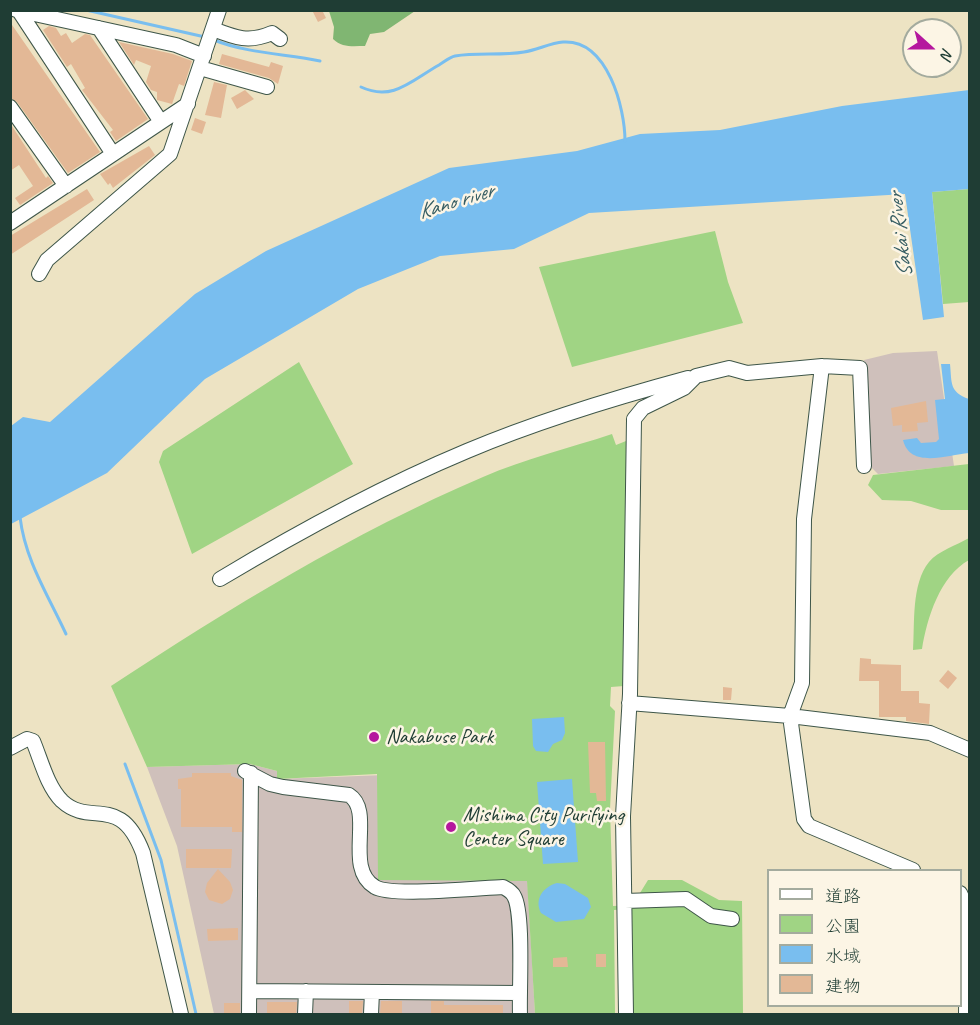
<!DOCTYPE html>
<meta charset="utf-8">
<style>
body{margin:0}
#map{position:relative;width:980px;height:1025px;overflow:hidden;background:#ede3c3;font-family:Caveat,"Klee One",sans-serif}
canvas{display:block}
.frame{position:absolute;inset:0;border:12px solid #1f3d34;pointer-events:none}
.legend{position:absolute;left:767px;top:869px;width:195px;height:138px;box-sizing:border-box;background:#fcf5e5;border:2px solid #a4ab9e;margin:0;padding:8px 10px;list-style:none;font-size:18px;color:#1f3d34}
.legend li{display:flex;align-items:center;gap:12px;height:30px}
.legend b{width:30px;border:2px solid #a4ab9e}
.north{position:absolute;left:902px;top:18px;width:60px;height:60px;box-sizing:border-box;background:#fcf5e5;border:2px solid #a4ab9e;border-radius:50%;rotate:111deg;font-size:16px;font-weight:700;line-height:24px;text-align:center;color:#1f3d34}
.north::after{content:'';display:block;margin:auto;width:21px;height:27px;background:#b5179e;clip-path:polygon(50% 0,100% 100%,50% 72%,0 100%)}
</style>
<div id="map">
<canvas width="980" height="1025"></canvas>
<div class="frame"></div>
<ul class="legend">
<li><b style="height:8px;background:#fff"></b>道路</li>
<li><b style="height:16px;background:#a0d484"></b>公園</li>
<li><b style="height:16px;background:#79beef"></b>水域</li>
<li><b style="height:16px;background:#e3b896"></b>建物</li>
</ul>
<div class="north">N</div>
</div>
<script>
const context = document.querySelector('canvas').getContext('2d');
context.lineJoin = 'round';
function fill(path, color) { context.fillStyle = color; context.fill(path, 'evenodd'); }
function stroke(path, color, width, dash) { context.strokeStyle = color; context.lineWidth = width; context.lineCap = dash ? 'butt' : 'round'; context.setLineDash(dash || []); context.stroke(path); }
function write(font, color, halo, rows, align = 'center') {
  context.font = font + ' Caveat,sans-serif'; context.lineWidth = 5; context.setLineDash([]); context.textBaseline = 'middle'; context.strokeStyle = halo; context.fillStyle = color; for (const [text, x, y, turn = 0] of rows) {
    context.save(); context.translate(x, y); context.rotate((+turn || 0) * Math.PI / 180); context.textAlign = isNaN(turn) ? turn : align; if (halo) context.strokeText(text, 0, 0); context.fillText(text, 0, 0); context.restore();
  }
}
const industrial = new Path2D(`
 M 937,351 L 954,466 L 878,474 L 870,466 L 864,360 L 893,353 Z
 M 250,764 L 277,771 L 277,779 L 521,770 L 535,1014 L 214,1014 L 177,846 L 147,767 Z`);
const green = new Path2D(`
 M 969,189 L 969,302 L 943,304 L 932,192 Z
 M 715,231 L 728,282 L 743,323 L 572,367 L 539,267 Z
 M 299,362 L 353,464 L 192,554 L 159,462 L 163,451 Z
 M 612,434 L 616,445 L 626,441 L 629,451 L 624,686 L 611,687 L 610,706 L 615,711 L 610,809 L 613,906 L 639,905 L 640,893 L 648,880 L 682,880 L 719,900 L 742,901 L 743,1014 L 633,1014 L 632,909 L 614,910 L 615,1014 L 535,1014 L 527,881 L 378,880 L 377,774 L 277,779 L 277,771 L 250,764 L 147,767 L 111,686 C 230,608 352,533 483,477 C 524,459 570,448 612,434 Z
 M 969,464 L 969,510 L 941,510 L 911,501 L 882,500 L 868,485 L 873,475 Z
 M 969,538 L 969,560 C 940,576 927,618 922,649 L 913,650 C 915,624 911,584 929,562 C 938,551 957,545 969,538 Z`);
const forest = new Path2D(`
 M 329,11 L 329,10 L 415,11 L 384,32 L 370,34 L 365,46 C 353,46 342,48 333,39 L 334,27 Z`);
const water = new Path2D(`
 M 969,90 L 969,189 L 932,192 L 944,317 L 923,320 L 905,194 L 589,213 L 514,249 L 440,256 L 358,289 L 205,379 L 107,473 L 11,524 L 11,426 L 23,417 L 50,422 L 195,294 L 266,251 L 449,168 L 577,151 L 640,134 L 720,130 L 842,106 Z
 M 941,364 L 950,364 C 952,383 949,392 969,399 L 969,453 C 947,455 910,469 903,440 L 917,438 L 921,443 L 936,442 L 939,439 L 935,400 L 945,399 Z
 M 564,717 L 565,733 L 562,740 L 553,744 L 548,752 L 536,751 L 533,746 L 532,719 Z
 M 572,779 L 578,862 L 543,864 L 537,782 Z
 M 557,883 L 565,884 L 588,898 L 591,907 L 584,919 L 556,922 L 541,913 C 534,899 543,887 557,883 Z`);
const stream = new Path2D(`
 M 86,10 L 205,37
 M 214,40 C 246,53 285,54 320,61
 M 361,87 C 393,102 412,80 439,65 C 444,62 450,57 455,56 C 477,52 501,56 524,52 C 537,50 550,43 563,42 C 608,39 625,109 625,141
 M 20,517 C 25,560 48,595 66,634
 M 125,764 L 161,860 L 196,1014`);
const building = new Path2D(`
 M 312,10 L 322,10 L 326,18 L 318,22 Z
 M 10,22 L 100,152 L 68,173 L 17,102 L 10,98 Z
 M 49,26 L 56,28 L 61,36 L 66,33 L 72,43 L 85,34 L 90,35 L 148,119 L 116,141 L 110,132 L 113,130 L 82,90 L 85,88 L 71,64 L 67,67 L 43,30 Z
 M 119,42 L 173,54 L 192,61 L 184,86 L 179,84 L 172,104 L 157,100 L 157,92 L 151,90 L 146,82 L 151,66 L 136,60 L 134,65 Z
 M 222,54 L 269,67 L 271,62 L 283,66 L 278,84 L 269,78 L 219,64 Z
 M 214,82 L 227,85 L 221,118 L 205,115 Z
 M 245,90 L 254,99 L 237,109 L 231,98 Z
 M 195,118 L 206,122 L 202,134 L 191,130 Z
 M 10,123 L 46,178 L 48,176 L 53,183 L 20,205 L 15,198 L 33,186 L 19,165 L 10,171 Z
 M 149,146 L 155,155 L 113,188 L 110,183 L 108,185 L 100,174 Z
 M 87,189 L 94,200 L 10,255 L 10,236 Z
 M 926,401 L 928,422 L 917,423 L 918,431 L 902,432 L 902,425 L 893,426 L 891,408 Z
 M 860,658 L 871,659 L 871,664 L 901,665 L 901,691 L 919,691 L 919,703 L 930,704 L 929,724 L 906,721 L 906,717 L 879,717 L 879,681 L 859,681 Z
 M 948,670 L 957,678 L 948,689 L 939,681 Z
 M 723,687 L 732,688 L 731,700 L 723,700 Z
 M 588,742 L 605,742 L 606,801 L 597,801 L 596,793 L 590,793 Z
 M 192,773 L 231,773 L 231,776 L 242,780 L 242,832 L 232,832 L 232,827 L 181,827 L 181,789 L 178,789 L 178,779 L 192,777 Z
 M 186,849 L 232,849 L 231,868 L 186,868 Z
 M 218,869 L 230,882 L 233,890 L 230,899 L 222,904 L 209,900 L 205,892 L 207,883 Z
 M 238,928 L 238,940 L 208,941 L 207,929 Z
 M 596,954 L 606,954 L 606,967 L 596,967 Z
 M 567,957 L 568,967 L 553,967 L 553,958 Z
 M 349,1001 L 363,1001 L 362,1014 L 349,1014 Z
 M 381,1001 L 402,1001 L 402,1014 L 380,1014 Z
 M 431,1001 L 444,1001 L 444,1005 L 503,1005 L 503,1014 L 431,1014 Z
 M 267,1002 L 297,1002 L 296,1014 L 267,1014 Z
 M 224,1003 L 240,1003 L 240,1014 L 224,1014 Z`);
const minor = new Path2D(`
 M 16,10 L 176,45 L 204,56
 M 19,11 L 113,154
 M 99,28 L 161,122
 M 213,29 C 236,38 249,43 272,33 L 280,39
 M 200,68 L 267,87
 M 10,107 L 66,186
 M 10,223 L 188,104
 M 39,274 L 47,260 L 170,154 L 219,10
 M 822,366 L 804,519 L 802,683 L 790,716 L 804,819 L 809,826 L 913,870
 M 220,579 C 300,531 381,487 467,451 C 538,421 614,398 688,378
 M 629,703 L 790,716 L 930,733 L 970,750
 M 10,748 L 27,739 L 33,741 C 41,760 47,786 62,801 C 91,828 120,792 143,853 L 181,1014
 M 245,771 L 270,784 L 283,787 L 349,795 C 375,811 343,868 375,887 C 391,897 479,888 503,887 C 507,889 512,892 514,896 C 524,913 519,992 520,1014
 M 960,893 L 967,908 L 966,1014
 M 625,901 L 686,899 L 711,916 L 732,919
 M 250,991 L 519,993
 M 249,1014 L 251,773
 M 305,1014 L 306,991
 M 371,1014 L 372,992
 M 626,1014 L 623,816 L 630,694 L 634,419 L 643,408 L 684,388 L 696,376 L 729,368 L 747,373 L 822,366 L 860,368 L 864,466`);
const markers = [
 [374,737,6,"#b5179e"],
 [451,827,6,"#b5179e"]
];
const poiNames = [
 ["Nakabuse Park",386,737],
 ["Mishima City Purifying",463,815],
 ["Center Square",463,839]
];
const waterNames = [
 ["Kano river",456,202,-17],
 ["Sakai River",901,235,-97]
];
fill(industrial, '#cfc0bb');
fill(green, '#a0d484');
fill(forest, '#80b672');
fill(water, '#79beef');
stroke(stream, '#79beef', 3);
fill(building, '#e3b896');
stroke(minor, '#3e5649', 16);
stroke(minor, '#fff', 14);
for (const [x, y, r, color] of markers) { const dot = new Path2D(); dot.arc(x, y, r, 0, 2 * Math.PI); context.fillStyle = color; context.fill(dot); stroke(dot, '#fcf5e5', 2); }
write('21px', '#1f3d34', '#fcf5e5', poiNames, 'left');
write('italic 22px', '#365d63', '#fcf5e5', waterNames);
</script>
